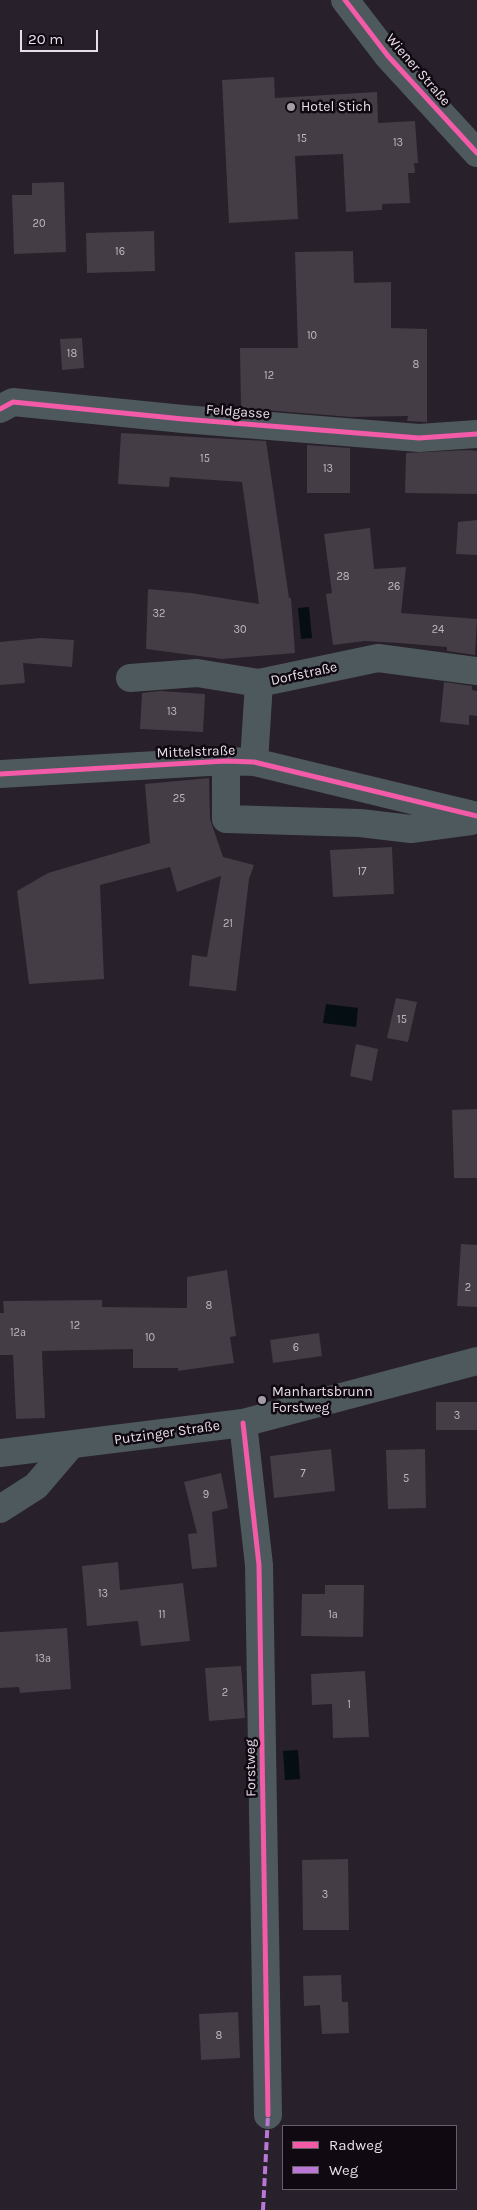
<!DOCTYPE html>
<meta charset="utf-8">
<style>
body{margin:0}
#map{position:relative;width:477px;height:2210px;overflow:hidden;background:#28202a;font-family:Karla,sans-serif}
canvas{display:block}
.legend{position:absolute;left:282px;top:2125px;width:175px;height:65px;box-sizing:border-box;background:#100911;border:1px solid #675f68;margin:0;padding:6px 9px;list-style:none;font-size:15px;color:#e9dfeb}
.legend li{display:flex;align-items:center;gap:10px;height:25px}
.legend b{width:25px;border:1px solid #675f68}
.scale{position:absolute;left:20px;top:30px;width:78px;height:22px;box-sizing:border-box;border:2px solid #e9dfeb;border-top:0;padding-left:6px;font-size:15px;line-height:18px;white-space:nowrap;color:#e9dfeb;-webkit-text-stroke:4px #100911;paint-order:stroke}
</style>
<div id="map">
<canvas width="477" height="2210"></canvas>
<ul class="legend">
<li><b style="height:6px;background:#f35aa7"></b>Radweg</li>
<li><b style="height:6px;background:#ba77d6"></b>Weg</li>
</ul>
<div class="scale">20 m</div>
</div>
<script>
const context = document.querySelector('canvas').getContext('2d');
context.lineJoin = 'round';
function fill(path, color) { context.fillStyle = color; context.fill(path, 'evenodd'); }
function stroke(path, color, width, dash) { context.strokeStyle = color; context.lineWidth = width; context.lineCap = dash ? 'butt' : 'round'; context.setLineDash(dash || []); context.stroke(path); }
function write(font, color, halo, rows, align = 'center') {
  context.font = font + ' Karla,sans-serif'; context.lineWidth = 5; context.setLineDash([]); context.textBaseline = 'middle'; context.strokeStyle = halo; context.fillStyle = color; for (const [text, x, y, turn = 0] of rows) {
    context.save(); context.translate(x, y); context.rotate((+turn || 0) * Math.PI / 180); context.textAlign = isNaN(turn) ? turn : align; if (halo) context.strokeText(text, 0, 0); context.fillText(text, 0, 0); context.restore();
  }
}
const water = new Path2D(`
 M 309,607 L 312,638 L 301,639 L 298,608 Z
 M 326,1004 L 358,1008 L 356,1027 L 323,1023 Z
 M 298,1750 L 300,1779 L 285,1780 L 283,1751 Z`);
const building = new Path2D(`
 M 274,77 L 275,98 L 377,92 L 378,123 L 415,121 L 418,163 L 414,163 L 415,173 L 408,173 L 410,203 L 382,204 L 382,210 L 346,212 L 343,154 L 295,156 L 298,219 L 229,223 L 222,80 Z
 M 64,182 L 66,252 L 14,254 L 12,195 L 32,195 L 32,183 Z
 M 154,231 L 155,271 L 87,273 L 86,233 Z
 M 353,251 L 354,283 L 391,282 L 391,328 L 427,329 L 427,422 L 407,421 L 408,416 L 351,417 L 241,408 L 240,348 L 298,348 L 295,252 Z
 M 82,338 L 84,368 L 62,370 L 60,339 Z
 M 121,433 L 266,441 L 289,598 L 291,598 L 295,653 L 222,659 L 146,649 L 148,589 L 191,593 L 259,604 L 242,482 L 170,477 L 169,487 L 118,484 Z
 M 307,445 L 350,448 L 350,493 L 307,493 Z
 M 467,450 L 477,451 L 477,494 L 405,493 L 406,453 Z
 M 477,520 L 477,555 L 456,554 L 458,522 Z
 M 370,528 L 374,569 L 406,567 L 401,613 L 477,619 L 475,655 L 447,651 L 447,647 L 399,643 L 365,641 L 333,645 L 326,594 L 332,593 L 324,534 Z
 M 40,638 L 74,640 L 72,667 L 23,663 L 25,683 L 0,685 L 0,642 Z
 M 444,682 L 472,686 L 472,690 L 477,691 L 477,716 L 469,715 L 469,725 L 440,722 Z
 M 160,691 L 205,694 L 203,732 L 140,729 L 142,693 Z
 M 209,778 L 210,819 L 223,857 L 254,865 L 249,879 L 236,991 L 189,986 L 192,955 L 207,957 L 221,876 L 177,892 L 170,867 L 100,885 L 104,979 L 29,984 L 17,891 L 48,873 L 150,843 L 145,784 Z
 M 392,847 L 394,894 L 333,897 L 330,850 Z
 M 396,998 L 417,1002 L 408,1042 L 387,1038 Z
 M 356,1044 L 378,1049 L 372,1081 L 350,1076 Z
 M 477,1109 L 477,1178 L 454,1178 L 452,1110 Z
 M 461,1244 L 477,1245 L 477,1307 L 457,1306 Z
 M 227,1270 L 236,1336 L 230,1337 L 234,1363 L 178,1371 L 178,1368 L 133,1368 L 133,1349 L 42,1351 L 45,1418 L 16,1419 L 13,1355 L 0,1355 L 0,1313 L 4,1313 L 3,1301 L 102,1300 L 102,1307 L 187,1308 L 187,1277 Z
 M 319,1333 L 322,1356 L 273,1363 L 270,1340 Z
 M 436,1402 L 477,1402 L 477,1430 L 436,1430 Z
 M 331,1449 L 335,1491 L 274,1498 L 270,1456 Z
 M 425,1449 L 426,1508 L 388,1509 L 386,1450 Z
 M 221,1473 L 228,1508 L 212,1512 L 217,1567 L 192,1569 L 188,1534 L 197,1533 L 184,1482 Z
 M 118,1562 L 120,1590 L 183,1583 L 190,1641 L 141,1646 L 138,1621 L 87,1626 L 82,1566 Z
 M 325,1585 L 364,1585 L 363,1637 L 301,1636 L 302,1594 L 325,1594 Z
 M 67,1628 L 71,1689 L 20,1693 L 19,1687 L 0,1688 L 0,1632 Z
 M 241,1666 L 245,1718 L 209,1721 L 205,1668 Z
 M 365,1671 L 369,1737 L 333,1738 L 332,1704 L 312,1705 L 311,1674 Z
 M 348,1859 L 349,1930 L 303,1930 L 302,1860 Z
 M 341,1975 L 342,2002 L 348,2002 L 349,2033 L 322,2034 L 320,2005 L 304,2006 L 303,1976 Z
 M 238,2012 L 240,2058 L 201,2060 L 199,2014 Z`);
const minor = new Path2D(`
 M 0,409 L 13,402 L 183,419 L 419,438 L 477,434
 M 130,678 L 197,673 L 259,683 L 378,658 L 477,671
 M 226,761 L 226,819 L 360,823 L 411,829 L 471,821
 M 254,762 L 259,683
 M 0,774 L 226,761 L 254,762 L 477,816
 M 243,1423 L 259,1565 L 268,2115
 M 0,1509 L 36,1486 L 71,1445`);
const tertiary = new Path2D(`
 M 345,0 L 388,56 L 477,153
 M 0,1453 L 243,1423 L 477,1361`);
const quiet = new Path2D(`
 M 263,2210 L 268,2115`);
const cycleway = new Path2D(`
 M 345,0 L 388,56 L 477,153
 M 0,409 L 13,402 L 183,419 L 419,438 L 477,434
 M 0,774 L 226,761 L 254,762 L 477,816
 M 243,1423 L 259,1565 L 268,2115`);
const markers = [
 [291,107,5,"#a59ca7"],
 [262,1400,5,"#a59ca7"]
];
const numberNames = [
 ["15",302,139],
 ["13",398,143],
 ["20",39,224],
 ["16",120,252],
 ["10",312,336],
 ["18",72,354],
 ["8",416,365],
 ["12",269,376],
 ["15",205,459],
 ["13",328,469],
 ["28",343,577],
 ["26",394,587],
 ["32",159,614],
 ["30",240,630],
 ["24",438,630],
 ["13",172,712],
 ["25",179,799],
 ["17",362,872],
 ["21",228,924],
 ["15",402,1020],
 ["2",468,1288],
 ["8",209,1306],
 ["12",75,1326],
 ["12a",18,1333],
 ["10",150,1338],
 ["6",296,1348],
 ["3",457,1416],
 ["7",303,1474],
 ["5",406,1479],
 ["9",206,1495],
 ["13",103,1594],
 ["11",162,1615],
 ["1a",333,1615],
 ["13a",43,1659],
 ["2",225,1693],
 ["1",349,1705],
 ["3",325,1895],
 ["8",219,2036]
];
const streetNames = [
 ["Wiener Straße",418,70,49],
 ["Feldgasse",238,412,4],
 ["Dorfstraße",304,674,-12],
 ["Mittelstraße",196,752,-2],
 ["Putzinger Straße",167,1433,-8],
 ["Forstweg",251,1768,-91]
];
const poiNames = [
 ["Hotel Stich",301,107],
 ["Manhartsbrunn",272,1392],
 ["Forstweg",272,1408]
];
fill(water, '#050e12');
fill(building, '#443d45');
stroke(minor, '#4e595d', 28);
stroke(tertiary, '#4e595d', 28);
stroke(quiet, '#ba77d6', 4, [8, 4]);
stroke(cycleway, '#f35aa7', 5);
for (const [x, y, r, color] of markers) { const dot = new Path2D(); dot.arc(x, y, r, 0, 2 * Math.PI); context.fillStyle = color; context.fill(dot); stroke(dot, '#100911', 2); }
write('11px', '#c0b6c2', null, numberNames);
write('14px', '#e9dfeb', '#100911', streetNames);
write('14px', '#e9dfeb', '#100911', poiNames, 'left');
</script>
